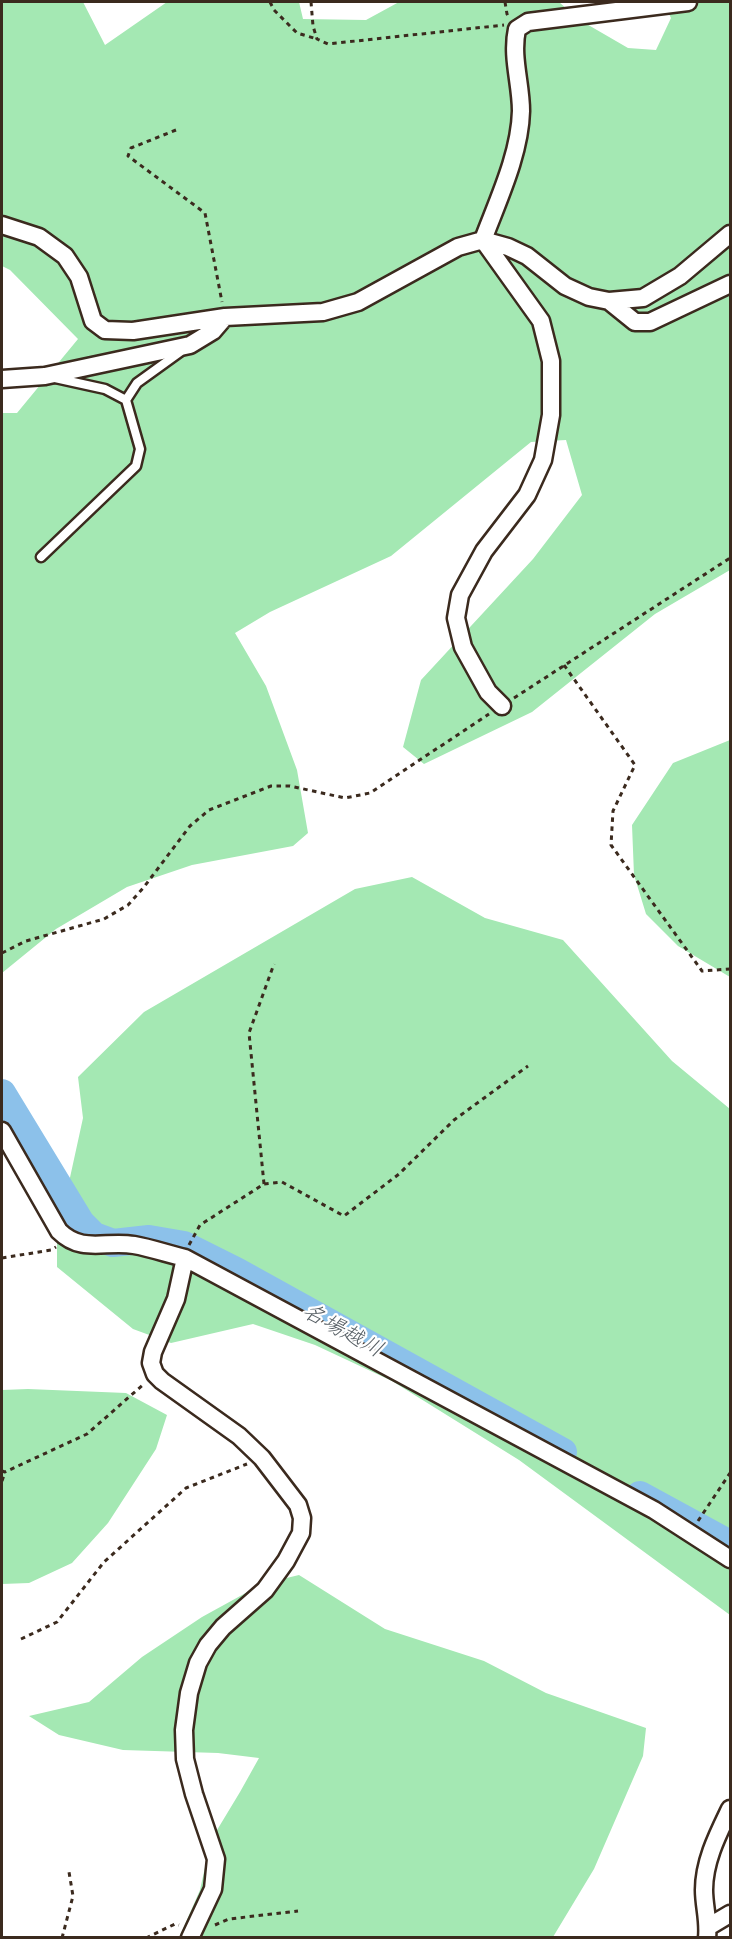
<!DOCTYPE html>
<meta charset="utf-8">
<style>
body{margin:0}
#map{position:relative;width:732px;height:1939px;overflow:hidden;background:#fff;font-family:Mynerve,sans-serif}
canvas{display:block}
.frame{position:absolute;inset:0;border:3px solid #3b2a1e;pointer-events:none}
</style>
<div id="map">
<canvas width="732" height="1939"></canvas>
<div class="frame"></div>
</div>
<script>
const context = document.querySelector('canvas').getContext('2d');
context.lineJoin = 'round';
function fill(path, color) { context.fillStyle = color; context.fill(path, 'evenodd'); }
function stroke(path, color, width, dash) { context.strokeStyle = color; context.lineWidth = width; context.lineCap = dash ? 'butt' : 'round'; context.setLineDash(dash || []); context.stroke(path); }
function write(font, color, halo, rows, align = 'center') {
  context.font = font + ' Mynerve,"Klee One",sans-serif'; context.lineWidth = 4.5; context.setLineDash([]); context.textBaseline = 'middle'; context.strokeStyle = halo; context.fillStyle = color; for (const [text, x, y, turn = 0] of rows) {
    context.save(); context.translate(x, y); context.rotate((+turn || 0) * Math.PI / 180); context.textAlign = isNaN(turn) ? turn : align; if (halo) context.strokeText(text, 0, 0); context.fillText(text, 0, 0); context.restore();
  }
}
const green = new Path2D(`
 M 2,2 L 83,2 L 105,45 L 167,2 L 299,2 L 303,19 L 366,20 L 399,2 L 559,2 L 578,19 L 628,48 L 656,50 L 671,18 L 663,2 L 730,2 L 730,570 L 655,614 L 532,712 L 424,764 L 403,747 L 421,680 L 533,559 L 582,495 L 566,440 L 531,442 L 391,556 L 270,612 L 235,633 L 266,686 L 297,770 L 308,833 L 293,846 L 192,865 L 127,887 L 56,929 L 2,973 L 2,413 L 17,413 L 78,339 L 10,270 L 2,266 Z
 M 730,740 L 730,977 L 678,946 L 646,914 L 634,875 L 632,825 L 673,763 Z
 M 412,877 L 485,918 L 563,940 L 672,1061 L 730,1109 L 730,1615 L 519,1460 L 392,1381 L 315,1345 L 253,1324 L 171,1343 L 133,1329 L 57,1267 L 57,1237 L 83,1118 L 78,1077 L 144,1012 L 355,889 Z
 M 28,1389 L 126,1393 L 167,1415 L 156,1449 L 108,1523 L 72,1563 L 29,1583 L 2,1584 L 2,1390 Z
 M 299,1575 L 385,1629 L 484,1661 L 546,1693 L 646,1728 L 643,1756 L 594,1869 L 553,1937 L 179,1938 L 200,1890 L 211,1840 L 240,1792 L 259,1758 L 218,1753 L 123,1750 L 59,1735 L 29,1716 L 89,1702 L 142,1657 L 202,1617 L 262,1584 Z`);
const river = new Path2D(`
 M 2,1093 L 81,1223 L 94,1236 L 113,1243 L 149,1239 L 184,1245 L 236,1271 L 563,1452
 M 640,1495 L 730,1544`);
const path = new Path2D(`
 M 270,2 L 274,10 L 297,33 L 317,39
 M 311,2 L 313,26 L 317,39 L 328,44 L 504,25
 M 505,2 L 507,14 L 509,18
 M 176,130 L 131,148 L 128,156 L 205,213 L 222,302
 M 564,665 L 635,765 L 613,811 L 611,845 L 702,971 L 730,969
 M 514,698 L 730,558
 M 2,953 L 26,941 L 104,919 L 128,905 L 144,887 L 190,826 L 209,810 L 271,786 L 290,786 L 345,798 L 370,793 L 489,714
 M 264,1184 L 249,1033 L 274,964
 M 189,1245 L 200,1225 L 264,1184 L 282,1182 L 344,1216 L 399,1174 L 454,1120 L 528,1066
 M 2,1258 L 51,1250 L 56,1247
 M 2,1471 L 5,1472 L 87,1434 L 145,1383
 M 2,1481 L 5,1472
 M 698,1521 L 730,1473
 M 21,1639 L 57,1622 L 104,1562 L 186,1488 L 247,1464
 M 215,1925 L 229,1919 L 298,1911
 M 62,1938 L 73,1896 L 69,1872
 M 146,1938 L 175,1924 L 179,1925`);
const service = new Path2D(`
 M 55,378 L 105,389 L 126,400
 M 41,557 L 136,466 L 140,449 L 126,400 L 137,383 L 180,352`);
const minor = new Path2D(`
 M 2,225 L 39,237 L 65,256 L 79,277 L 93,321 L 105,330 L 133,331 L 225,317 L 323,312 L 358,302 L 458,247 L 483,240 L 508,247 L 527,256 L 565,286 L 589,297 L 609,301 L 643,298 L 680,276 L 730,234
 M 483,240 L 541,321 L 551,361 L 551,415 L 543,460 L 527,495 L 484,551 L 460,595 L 456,618 L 463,647 L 488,692 L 502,706
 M 483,240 C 498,200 520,154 521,111 C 521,83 511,57 517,29 L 528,22 L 688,2
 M 609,301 L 635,322 L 650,322 L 730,284
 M 2,379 L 45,376 L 190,345 L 213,331 L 225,317
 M 2,1131 L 59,1231 C 82,1254 106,1240 134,1245 C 151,1248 168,1254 185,1258 L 654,1510 L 730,1559
 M 185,1258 L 176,1299 L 153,1352 L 151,1363 L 155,1374 L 162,1381 L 239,1436 L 262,1458 L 298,1505 L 302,1518 L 301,1533 L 286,1561 L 265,1590 L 223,1627 L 208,1645 L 198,1663 L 189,1693 L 184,1730 L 185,1759 L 194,1794 L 216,1859 L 213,1889 L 190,1938
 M 708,1927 L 730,1914
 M 707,1938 C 709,1921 704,1906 704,1890 C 704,1861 718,1834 730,1809`);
const waterNames = [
 ["名場越川",342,1332,29]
];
fill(green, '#a4e8b3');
stroke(river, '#8cc1ea', 28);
stroke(service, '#3b2a1e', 13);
stroke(minor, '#3b2a1e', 21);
stroke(path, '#3b2a1e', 3, [4.5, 4.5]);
stroke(service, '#fff', 8);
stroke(minor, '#fff', 16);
write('italic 22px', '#575f65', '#fff', waterNames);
</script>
